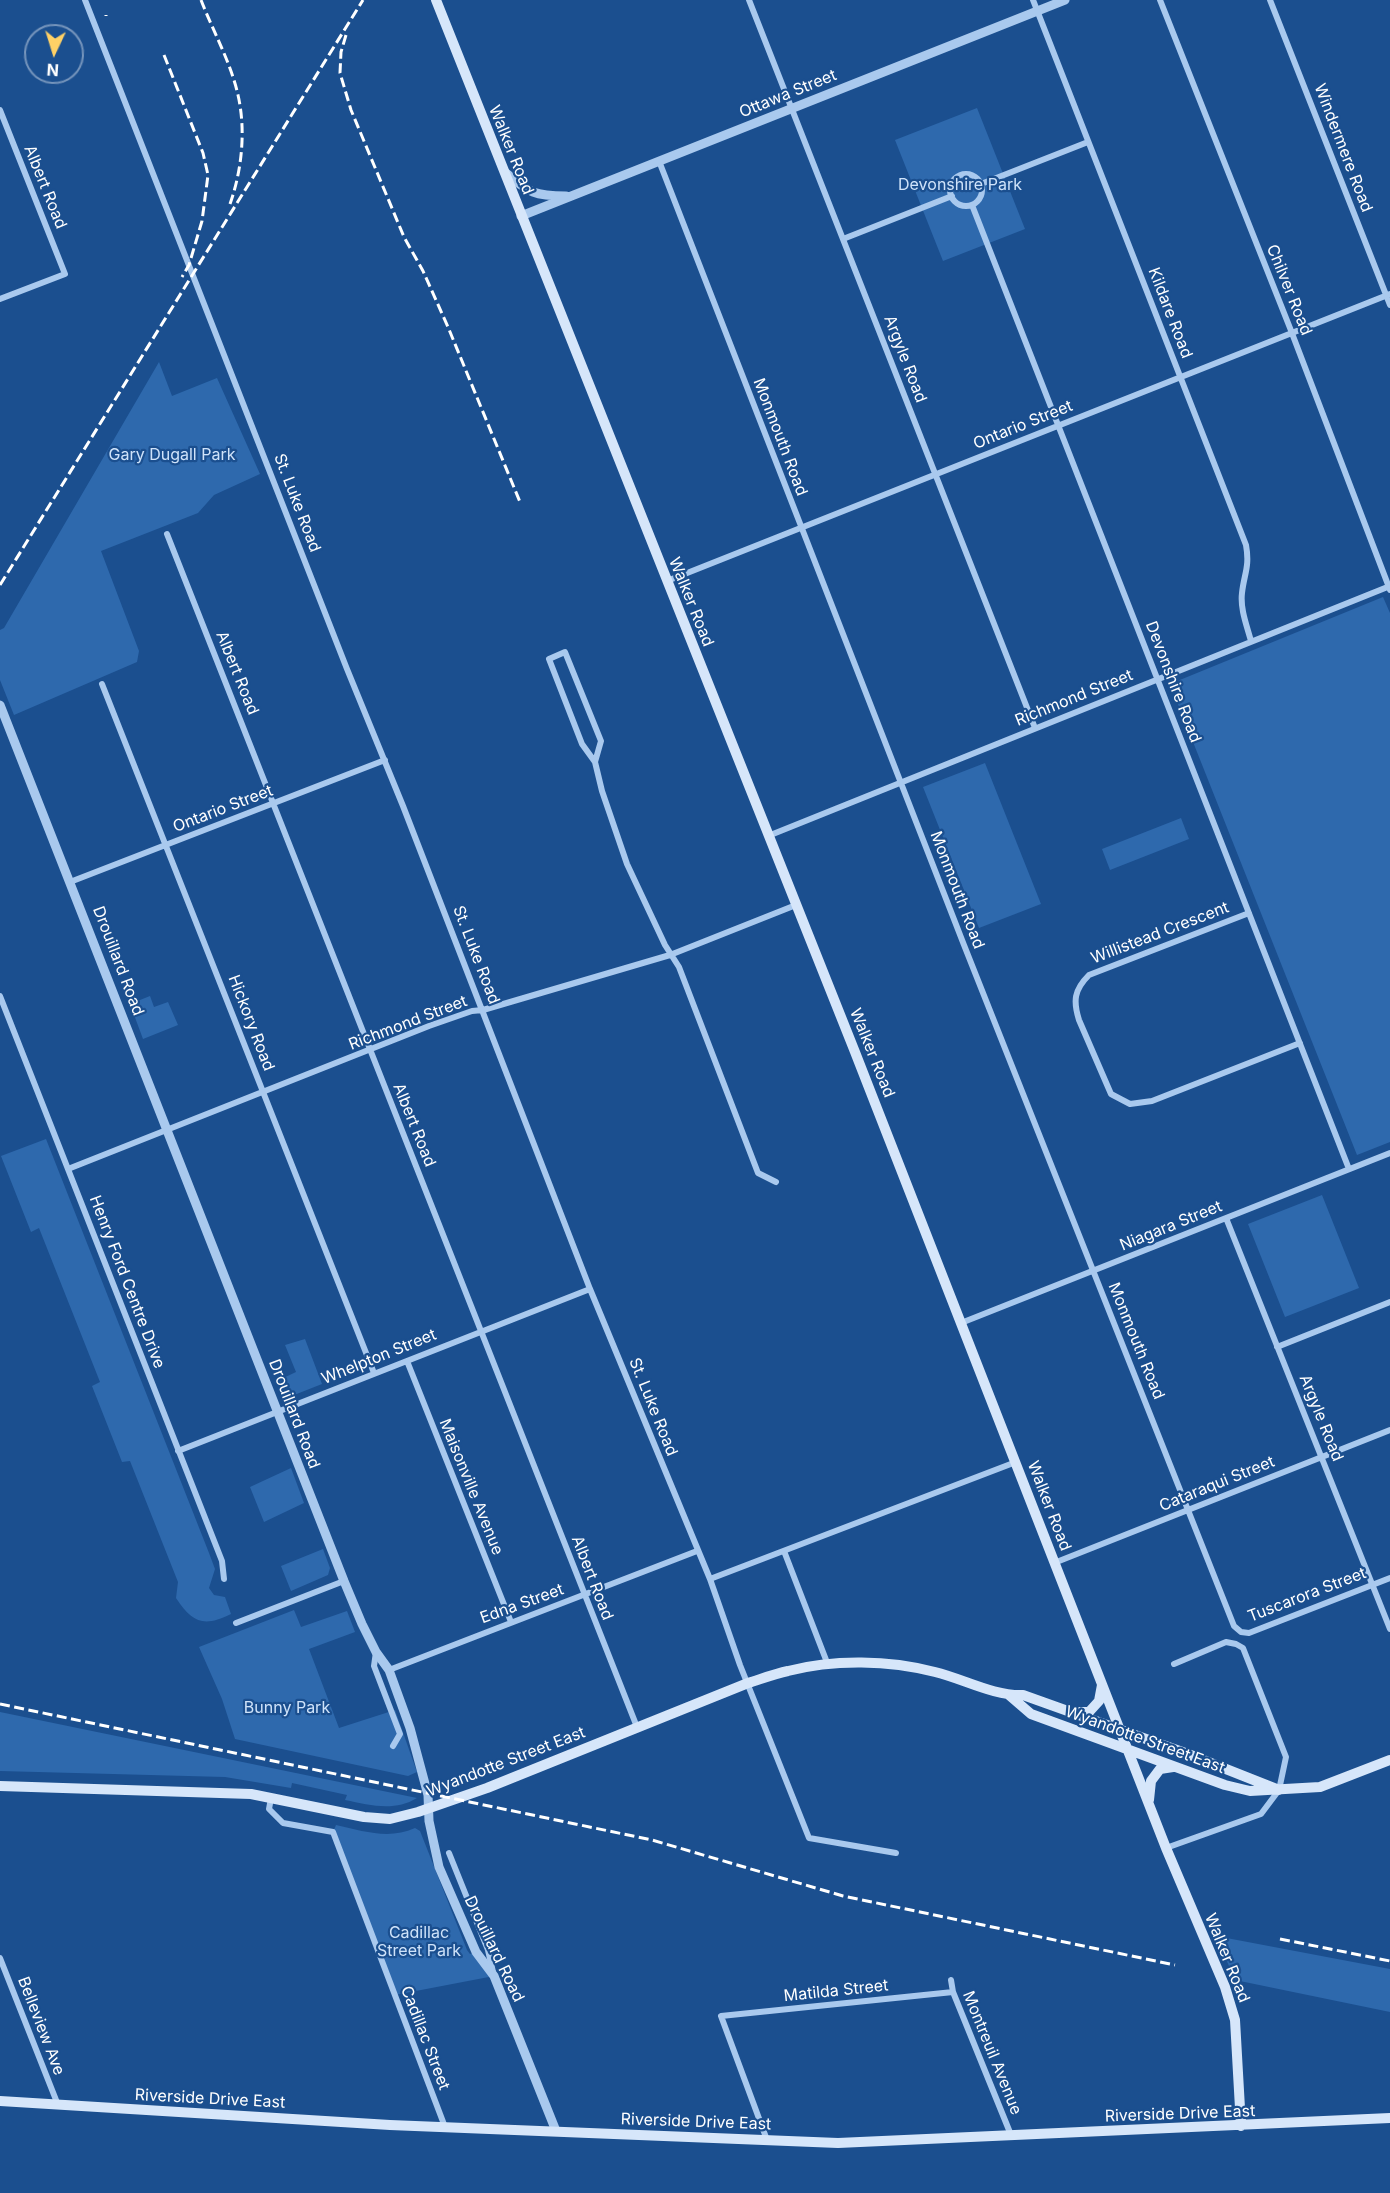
<!DOCTYPE html>
<style>
body{margin:0}
#map{position:relative;width:1390px;height:2193px;overflow:hidden;background:#1b4f8f;font-family:Inter,sans-serif}
canvas{display:block}
.north{position:absolute;left:24px;top:24px;width:60px;height:60px;box-sizing:border-box;background:#1b4f8f;border:2px solid #7695bc;border-radius:50%;rotate:184deg;font-size:16px;font-weight:700;line-height:24px;text-align:center;color:#fff}
.north::after{content:'';display:block;margin:auto;width:21px;height:27px;background:#ffd166;clip-path:polygon(50% 0,100% 100%,50% 72%,0 100%)}
</style>
<div id="map">
<canvas width="1390" height="2193"></canvas>
<div class="north">N</div>
</div>
<script>
const context = document.querySelector('canvas').getContext('2d');
context.lineJoin = 'round';
function fill(path, color) { context.fillStyle = color; context.fill(path, 'evenodd'); }
function stroke(path, color, width, dash) { context.strokeStyle = color; context.lineWidth = width; context.lineCap = dash ? 'butt' : 'round'; context.setLineDash(dash || []); context.stroke(path); }
function write(font, color, halo, rows, align = 'center') {
  context.font = font + ' Inter,sans-serif'; context.lineWidth = 4.5; context.setLineDash([]); context.textBaseline = 'middle'; context.strokeStyle = halo; context.fillStyle = color; for (const [text, x, y, turn = 0] of rows) {
    context.save(); context.translate(x, y); context.rotate((+turn || 0) * Math.PI / 180); context.textAlign = isNaN(turn) ? turn : align; if (halo) context.strokeText(text, 0, 0); context.fillText(text, 0, 0); context.restore();
  }
}
const green = new Path2D(`
 M 977,108 L 1025,229 L 943,261 L 895,140 Z
 M 159,362 L 172,396 L 217,378 L 260,474 L 214,495 L 198,513 L 101,551 L 139,651 L 137,662 L 14,715 L 0,680 L 0,630 L 4,628 Z
 M 1383,597 L 1390,613 L 1390,1142 L 1357,1155 L 1170,684 Z
 M 985,763 L 1041,904 L 979,928 L 923,787 Z
 M 1181,818 L 1189,839 L 1110,870 L 1102,849 Z
 M 150,996 L 154,1007 L 168,1002 L 178,1025 L 143,1039 L 130,1004 Z
 M 46,1139 L 209,1553 L 215,1569 L 209,1588 L 214,1595 L 225,1597 L 231,1614 C 203,1628 192,1622 176,1598 L 178,1582 L 130,1461 L 122,1462 L 92,1386 L 100,1382 L 39,1228 L 31,1232 L 1,1156 Z
 M 1322,1195 L 1359,1288 L 1285,1317 L 1248,1224 Z
 M 305,1339 L 322,1384 L 284,1399 L 277,1381 L 296,1372 L 285,1345 Z
 M 291,1468 L 304,1503 L 264,1522 L 250,1487 Z
 M 323,1549 L 330,1568 L 328,1575 L 291,1591 L 281,1566 Z
 M 294,1610 L 301,1627 L 347,1611 L 355,1632 L 309,1649 L 339,1728 L 395,1710 L 417,1772 L 408,1776 L 235,1739 L 222,1699 L 199,1647 Z
 M 0,1712 L 417,1798 C 394,1812 370,1805 345,1800 L 347,1795 L 292,1783 L 291,1788 L 225,1777 L 0,1771 Z
 M 336,1825 C 363,1831 389,1840 415,1828 L 420,1831 L 467,1950 L 470,1954 L 476,1952 L 494,1976 L 395,1995 L 333,1832 Z
 M 1216,1936 L 1390,1969 L 1390,2012 L 1235,1980 Z`);
const minor = new Path2D(`
 M 85,0 L 347,669 L 403,806 L 590,1289 L 710,1579 L 740,1665 L 809,1838 L 896,1853
 M 749,0 L 1035,728
 M 1033,0 L 1246,545 C 1250,567 1244,574 1242,593 C 1240,609 1247,626 1251,641
 M 1160,0 L 1290,328 L 1390,590
 M 1270,0 L 1390,305
 M 0,110 L 65,274 L 0,299
 M 659,161 L 964,945 L 1234,1626 L 1241,1632 L 1249,1633 L 1390,1578
 M950 190a16 16 0 1 1 32 0a16 16 0 1 1-32 0Z
 M 981,184 L 1088,142
 M 972,205 L 1349,1169
 M 843,239 L 952,196
 M 167,534 L 637,1727
 M 667,581 L 1390,294
 M 102,684 L 374,1373
 M 595,762 L 601,741 L 565,652 L 549,659 L 582,744 L 595,762 L 602,791 L 627,864 L 665,945 L 679,967 L 758,1173 L 776,1182
 M 768,836 L 1390,586
 M 70,882 L 385,760
 M 1249,913 L 1089,975 C 1074,990 1073,1001 1079,1020 L 1111,1094 L 1130,1104 L 1152,1101 L 1300,1043
 M 0,996 L 222,1561 L 224,1579
 M 68,1169 L 429,1026 L 472,1011 L 483,1010 L 670,955 L 796,905
 M 1226,1218 L 1390,1629
 M 961,1323 L 1390,1153
 M 1277,1347 L 1390,1302
 M 407,1361 L 511,1622
 M 178,1451 L 590,1289
 M 784,1551 L 828,1665
 M 1054,1563 L 1390,1430
 M 710,1579 L 1016,1462
 M 236,1623 L 344,1581
 M 376,1652 L 374,1666 L 400,1734 L 393,1746
 M 389,1670 L 697,1551
 M 271,1798 L 269,1809 L 283,1823 L 333,1832 L 445,2127
 M 1166,1848 L 1261,1814 L 1279,1790 L 1286,1757 L 1243,1648 L 1236,1644 L 1226,1642 L 1174,1664
 M 449,1853 L 488,1950 L 493,1972
 M 0,1958 L 58,2105
 M 951,1980 L 953,1992 L 1011,2135
 M 767,2140 L 721,2016 L 953,1992`);
const tertiary = new Path2D(`
 M 506,173 C 529,193 535,196 566,196
 M 521,216 L 1065,0
 M 0,705 L 344,1581 L 362,1624 L 376,1652 L 389,1670 L 410,1728 L 428,1795 L 429,1821 L 439,1867 L 476,1952 L 494,1976 L 556,2131`);
const secondary = new Path2D(`
 M 436,0 L 855,1052 L 1166,1848 L 1225,1987 L 1235,2020 L 1241,2126
 M 1009,1695 L 1031,1714 L 1225,1785 L 1250,1791 L 1320,1787 L 1390,1760
 M 1075,1712 L 1089,1712 L 1099,1701 L 1102,1685
 M 0,1786 L 251,1794 L 364,1817 L 390,1819 L 418,1812 L 487,1788 L 748,1683 C 761,1679 774,1674 788,1671 C 834,1659 889,1660 935,1672 C 964,1679 993,1696 1023,1695 L 1188,1754 L 1279,1790
 M 1149,1800 L 1151,1781 L 1160,1769 L 1173,1767
 M 0,2101 L 390,2125 L 838,2143 L 1390,2118`);
const rail = new Path2D(`
 M 201,0 C 213,31 231,63 238,95 C 246,130 242,170 230,204
 M 106,16 L 106,15
 M 346,35 L 341,52 L 340,73 L 351,110 L 404,237 L 423,271 L 448,327 L 520,502
 M 164,55 L 203,153 L 208,175 L 202,221 L 189,265 L 182,277
 M 0,585 L 363,0
 M 0,1704 L 652,1840 L 843,1896 L 1175,1965
 M 1280,1939 L 1390,1961`);
const streetNames = [
 ["Ottawa Street",788,94,-22],
 ["Windermere Road",1343,148,69],
 ["Walker Road",511,150,68],
 ["Albert Road",45,187,68],
 ["Chilver Road",1289,290,68],
 ["Kildare Road",1170,313,69],
 ["Argyle Road",905,359,69],
 ["Ontario Street",1023,425,-22],
 ["Monmouth Road",780,437,69],
 ["St. Luke Road",297,503,69],
 ["Walker Road",691,602,68],
 ["Albert Road",237,673,68],
 ["Devonshire Road",1173,682,69],
 ["Richmond Street",1074,698,-22],
 ["Ontario Street",223,809,-21],
 ["Monmouth Road",957,890,69],
 ["Willistead Crescent",1160,933,-21],
 ["St. Luke Road",476,955,69],
 ["Drouillard Road",118,961,69],
 ["Hickory Road",251,1023,69],
 ["Richmond Street",408,1023,-21],
 ["Walker Road",872,1053,68],
 ["Albert Road",414,1125,68],
 ["Niagara Street",1171,1226,-22],
 ["Henry Ford Centre Drive",127,1282,69],
 ["Monmouth Road",1136,1341,68],
 ["Whelpton Street",379,1357,-22],
 ["St. Luke Road",653,1407,68],
 ["Drouillard Road",294,1414,69],
 ["Argyle Road",1321,1418,68],
 ["Cataraqui Street",1217,1484,-22],
 ["Maisonville Avenue",471,1487,68],
 ["Walker Road",1049,1506,69],
 ["Albert Road",592,1578,69],
 ["Tuscarora Street",1307,1595,-21],
 ["Edna Street",522,1604,-20],
 ["Wyandotte Street East",1145,1740,20],
 ["Wyandotte Street East",506,1762,-21],
 ["Drouillard Road",494,1949,64],
 ["Walker Road",1227,1958,68],
 ["Matilda Street",836,1991,-6],
 ["Belleview Ave",41,2026,69],
 ["Cadillac Street",425,2038,69],
 ["Montreuil Avenue",992,2053,68],
 ["Riverside Drive East",210,2099,3],
 ["Riverside Drive East",1180,2114,-2],
 ["Riverside Drive East",696,2122,2]
];
const parkNames = [
 ["Devonshire Park",960,185],
 ["Gary Dugall Park",172,455],
 ["Bunny Park",287,1708],
 ["Cadillac",419,1933],
 ["Street Park",419,1951]
];
fill(green, '#2e69ad');
stroke(minor, '#a9c9ee', 6);
stroke(tertiary, '#a9c9ee', 9);
stroke(secondary, '#d6e6fa', 10);
stroke(rail, '#fff', 3, [10, 4.5]);
write('16px', '#fff', '#1b4f8f', streetNames);
write('16px', '#cfe3fa', '#1b4f8f', parkNames);
</script>
